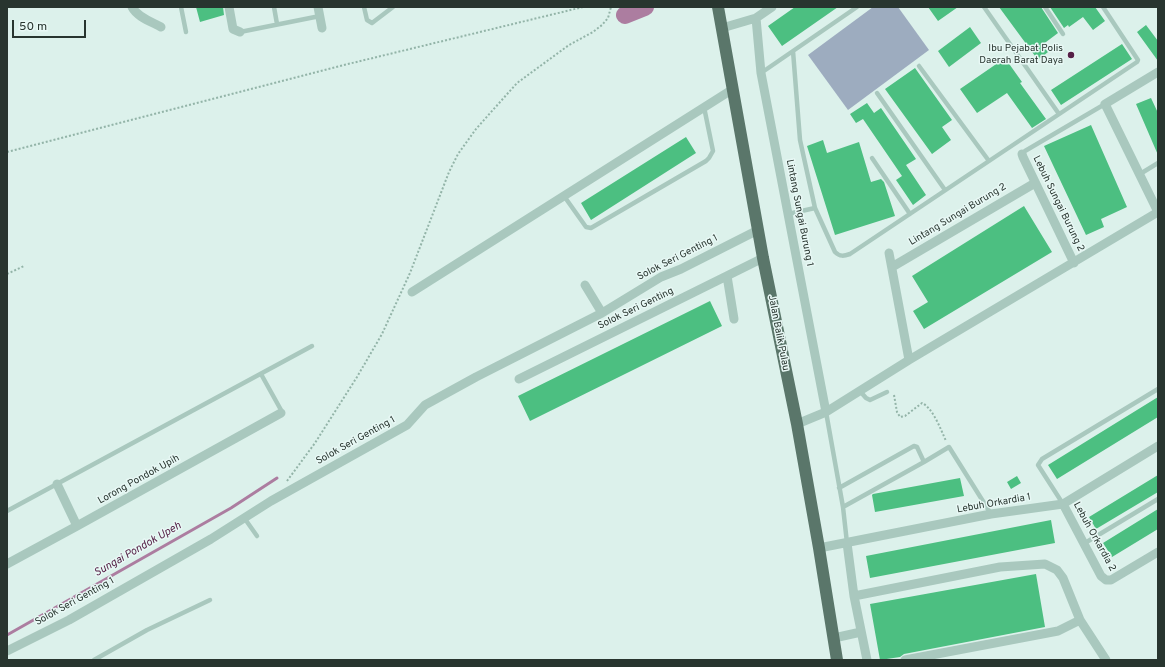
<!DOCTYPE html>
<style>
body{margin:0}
#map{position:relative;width:1165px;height:667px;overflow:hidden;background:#dcf1eb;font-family:Overpass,sans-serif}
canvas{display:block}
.frame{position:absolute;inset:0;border:8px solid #28352f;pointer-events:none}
.scale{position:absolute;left:12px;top:20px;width:74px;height:18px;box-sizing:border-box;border:2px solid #28352f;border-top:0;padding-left:5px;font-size:12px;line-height:14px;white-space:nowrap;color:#28352f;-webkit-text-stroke:3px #e8f8f5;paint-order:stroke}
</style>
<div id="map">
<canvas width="1165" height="667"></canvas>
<div class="frame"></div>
<div class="scale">50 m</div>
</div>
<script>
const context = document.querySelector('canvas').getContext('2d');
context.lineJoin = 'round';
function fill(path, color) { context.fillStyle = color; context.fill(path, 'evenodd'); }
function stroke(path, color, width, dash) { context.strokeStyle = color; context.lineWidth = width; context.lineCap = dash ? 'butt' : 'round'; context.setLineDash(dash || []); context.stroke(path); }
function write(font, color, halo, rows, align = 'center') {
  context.font = font + ' Overpass,sans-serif'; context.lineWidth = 3; context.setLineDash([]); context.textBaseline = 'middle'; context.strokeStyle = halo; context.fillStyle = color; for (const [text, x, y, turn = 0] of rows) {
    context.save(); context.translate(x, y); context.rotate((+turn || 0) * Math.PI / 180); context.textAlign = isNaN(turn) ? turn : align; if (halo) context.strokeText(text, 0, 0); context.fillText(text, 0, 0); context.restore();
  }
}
const green = new Path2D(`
 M 873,7 L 898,7 L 929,50 L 848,110 L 808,55 Z`);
const stream = new Path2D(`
 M 7,635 L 231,508 L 277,478`);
const river = new Path2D(`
 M 625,15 L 645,7`);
const building = new Path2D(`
 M 196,7 L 223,7 L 224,15 L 200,22 Z
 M 795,7 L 838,7 L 782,46 L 768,26 Z
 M 928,7 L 958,7 L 938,21 Z
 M 999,7 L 1041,7 L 1058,33 L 1042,45 L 1048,52 L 1038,60 Z
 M 1050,7 L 1095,7 L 1105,21 L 1093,30 L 1083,17 L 1069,27 L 1068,25 L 1064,28 Z
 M 1146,25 L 1158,41 L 1158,61 L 1137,32 Z
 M 970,27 L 981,43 L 949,67 L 938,51 Z
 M 1122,44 L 1132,59 L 1061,105 L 1051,90 Z
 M 1005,58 L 1022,82 L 1020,83 L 1046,119 L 1032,128 L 1007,93 L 977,113 L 960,89 Z
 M 915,68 L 952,120 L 942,127 L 951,140 L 932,154 L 885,89 Z
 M 1151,98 L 1158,113 L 1158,155 L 1136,104 Z
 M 867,103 L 874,113 L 881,108 L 916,159 L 906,165 L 926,195 L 913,205 L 896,180 L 902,176 L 863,119 L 856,123 L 850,114 Z
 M 1091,125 L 1127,207 L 1101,219 L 1104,227 L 1086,235 L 1044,146 Z
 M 686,137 L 696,153 L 591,220 L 581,203 Z
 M 823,140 L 827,153 L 859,142 L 871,182 L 881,179 L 884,182 L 895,216 L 835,235 L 807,146 Z
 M 1024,206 L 1052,252 L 924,329 L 913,311 L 928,302 L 912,276 Z
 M 710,301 L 722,326 L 530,421 L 518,396 Z
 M 1158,397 L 1158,417 L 1057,479 L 1048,465 Z
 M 1158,475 L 1158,492 L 1096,529 L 1089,517 Z
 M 1017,476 L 1021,483 L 1011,489 L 1007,482 Z
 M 960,478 L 964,496 L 875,512 L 872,495 L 873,494 Z
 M 1158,509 L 1158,529 L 1112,557 L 1103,543 Z
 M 1051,520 L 1055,543 L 870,578 L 866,556 Z
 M 1036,574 L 1045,627 L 904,654 L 900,657 L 880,660 L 870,604 Z`);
const path = new Path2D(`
 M 7,152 L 344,65 L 583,7
 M 7,274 L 24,266
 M 894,395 L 897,412 L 900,417 L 905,416 L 922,403 C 933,408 941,430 946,441
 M 287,481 L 315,443 L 357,377 L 382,334 L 410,273 L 449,172 L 458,154 L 476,129 L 517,83 L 569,45 L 593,32 L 602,25 L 608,18 L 611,7`);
const lane = new Path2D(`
 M 181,7 L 186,32
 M 274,7 L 277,24
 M 364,7 L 367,20 L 372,23 L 393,7
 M 984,7 L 1059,114
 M 1045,7 L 1063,34
 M 240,32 L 320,16
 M 793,51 L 800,140 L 815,208 L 835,252 C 840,257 844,256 850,254 L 1137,62 L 1138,60 L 1103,7
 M 919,66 L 989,161
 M 761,73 L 857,7
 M 877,93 L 945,190
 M 1022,154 L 1025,151 L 1105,104
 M 872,158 L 910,214
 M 1140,174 L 1158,163
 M 564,196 L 586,227 L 591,228 L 706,161 L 709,158 L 713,151 L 704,107
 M 788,214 L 815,208
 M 261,374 L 281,410 L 281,413
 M 859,390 L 866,398 L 870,400 L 887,392
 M 826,412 L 843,507 L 847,543
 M 839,488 L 914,446 L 917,447 L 924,462
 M 1063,504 L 1038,465 L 1042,459 L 1158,389
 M 843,507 L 924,462 L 949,447 L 991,514
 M 7,511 L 312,346
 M 245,519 L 257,536
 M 1085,543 L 1158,499
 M 94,660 L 147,630 L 210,600`);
const street = new Path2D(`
 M 132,7 C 137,17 152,22 161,27
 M 229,7 L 233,29 L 240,32
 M 318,7 L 322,28
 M 756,18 L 761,73 L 826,412
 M 722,28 L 756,18 L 772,7
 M 1158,72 L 1105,104 L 1158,212
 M 1022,154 L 1023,157 L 1074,263
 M 889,253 L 909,360
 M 892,267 L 1035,183
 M 727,276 L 734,319
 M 585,285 L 602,313
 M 412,292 L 733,89
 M 519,379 L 763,258
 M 797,424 L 826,412 L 909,360 L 1158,212
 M 57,484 L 77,526
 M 1063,504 L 1101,576 L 1106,580 L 1111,580 L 1158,552
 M 847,543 L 854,596 L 867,660
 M 819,548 L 991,514 L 1063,504 L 1158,446
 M 7,564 L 77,526 L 281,413
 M 854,596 L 1000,567 L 1045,564 L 1057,570 L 1063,578 L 1080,620 L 1106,660
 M 834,638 L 861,632
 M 7,651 L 69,620 L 211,539 L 271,501 L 407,425 L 425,405 L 476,377 L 602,313 L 661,277 L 681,269 L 758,230
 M 905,660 L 1058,631 L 1080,620`);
const primary = new Path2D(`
 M 718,7 L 763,258 L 797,424 L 819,548 L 837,660`);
const markers = [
 [1071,55,4,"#552046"]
];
const poiNames = [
 ["Ibu Pejabat Polis",1063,49],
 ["Daerah Barat Daya",1063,61]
];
const streetNames = [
 ["Lebuh Sungai Burung 2",1058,204,64],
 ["Lintang Sungai Burung 1",799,213,79],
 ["Lintang Sungai Burung 2",958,215,-31],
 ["Solok Seri Genting 1",678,258,-27],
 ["Solok Seri Genting",636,309,-26],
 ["Jalan Balik Pulau",778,333,79],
 ["Solok Seri Genting 1",356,441,-29],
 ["Lorong Pondok Upih",139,480,-29],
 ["Lebuh Orkardia 1",994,504,-10],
 ["Lebuh Orkardia 2",1094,537,61],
 ["Solok Seri Genting 1",75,602,-29]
];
const waterNames = [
 ["Sungai Pondok Upeh",138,550,-30]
];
fill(green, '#9dacbf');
stroke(stream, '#ac7da0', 3);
stroke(river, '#ac7da0', 18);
fill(building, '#4cbf81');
stroke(path, '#93b4a8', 2, [2, 2]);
stroke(lane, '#a9c8be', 4.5);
stroke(street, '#a9c8be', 9);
stroke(primary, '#5a766a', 12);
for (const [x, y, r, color] of markers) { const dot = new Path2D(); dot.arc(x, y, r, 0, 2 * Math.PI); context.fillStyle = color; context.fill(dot); stroke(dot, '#e8f8f5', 1.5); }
write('10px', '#28352f', '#e8f8f5', poiNames, 'right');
write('10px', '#28352f', '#e8f8f5', streetNames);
write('italic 11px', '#552046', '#e8f8f5', waterNames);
</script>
